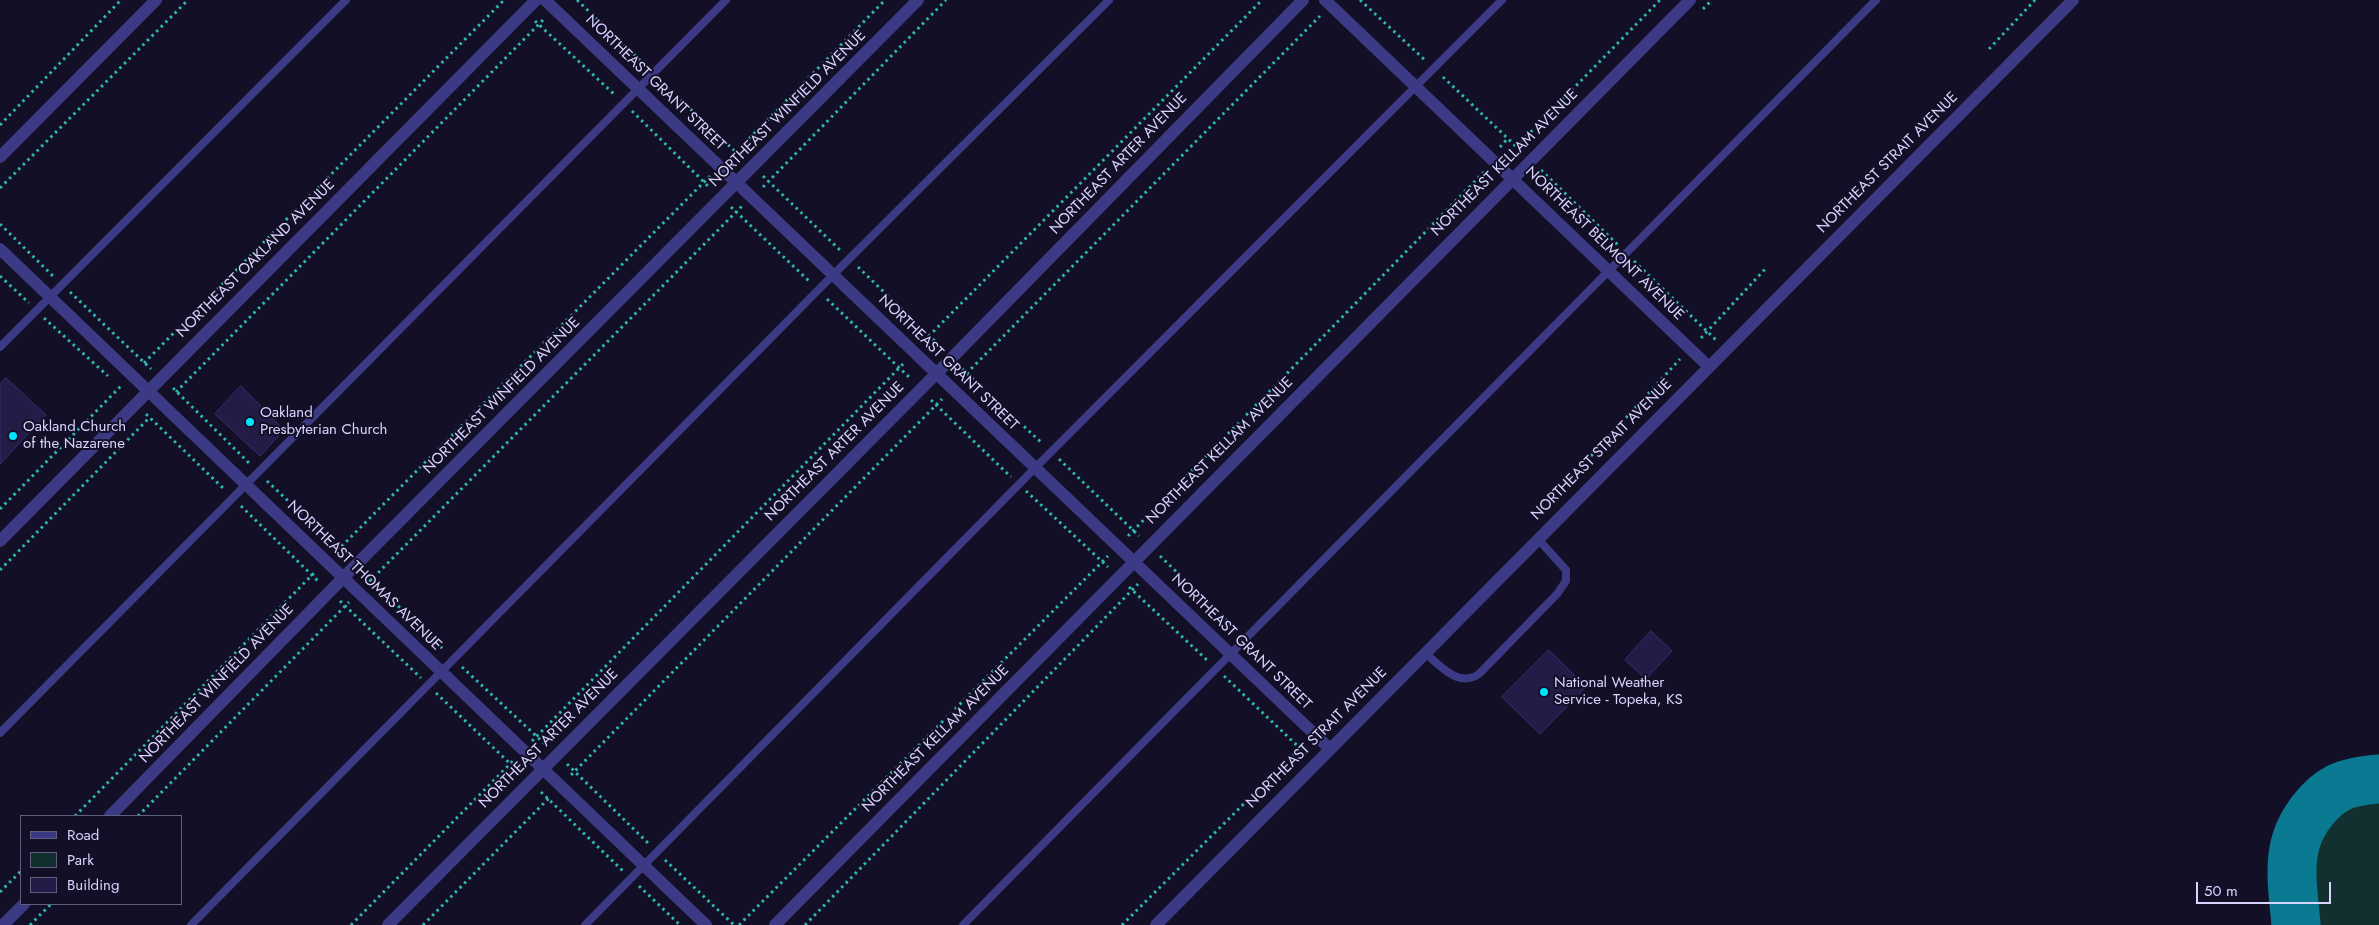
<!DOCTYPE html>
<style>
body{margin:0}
#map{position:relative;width:2379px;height:925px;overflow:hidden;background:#130f26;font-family:Jost,sans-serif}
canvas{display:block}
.legend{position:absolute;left:20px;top:815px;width:162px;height:90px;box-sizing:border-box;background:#130f26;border:1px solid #625e7d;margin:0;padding:6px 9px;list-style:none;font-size:15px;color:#d9d4ff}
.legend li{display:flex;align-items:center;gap:10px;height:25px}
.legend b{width:25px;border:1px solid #625e7d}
.scale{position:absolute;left:2196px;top:882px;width:135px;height:22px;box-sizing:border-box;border:2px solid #d9d4ff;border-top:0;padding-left:6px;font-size:15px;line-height:18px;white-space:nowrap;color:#d9d4ff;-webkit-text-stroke:4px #130f26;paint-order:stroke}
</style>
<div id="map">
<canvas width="2379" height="925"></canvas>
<ul class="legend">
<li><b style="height:6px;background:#3d3a85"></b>Road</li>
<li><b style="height:14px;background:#12302f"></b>Park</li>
<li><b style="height:14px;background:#241b47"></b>Building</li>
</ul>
<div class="scale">50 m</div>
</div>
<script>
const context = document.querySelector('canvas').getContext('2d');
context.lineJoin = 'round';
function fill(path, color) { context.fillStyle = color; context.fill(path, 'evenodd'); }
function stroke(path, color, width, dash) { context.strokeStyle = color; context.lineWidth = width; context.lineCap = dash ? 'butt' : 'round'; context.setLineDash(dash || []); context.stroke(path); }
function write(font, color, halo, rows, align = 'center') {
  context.font = font + ' Jost,sans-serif'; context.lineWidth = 4; context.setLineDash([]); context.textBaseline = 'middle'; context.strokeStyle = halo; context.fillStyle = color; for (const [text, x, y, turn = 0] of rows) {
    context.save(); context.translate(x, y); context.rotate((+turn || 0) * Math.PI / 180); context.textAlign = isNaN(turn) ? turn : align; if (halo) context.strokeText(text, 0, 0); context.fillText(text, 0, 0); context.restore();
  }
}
const green = new Path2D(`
 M 2379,795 L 2379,925 L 2314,925 C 2312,870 2300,799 2379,795 Z`);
const taxiway = new Path2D(`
 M 2296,925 C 2294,899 2288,867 2296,841 C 2302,821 2319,798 2338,788 C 2350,782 2366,780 2379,779`);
const building = new Path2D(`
 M 6,378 L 46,415 L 0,464 L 0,385 Z
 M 241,386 L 284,430 L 260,456 L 215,414 Z
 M 1651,631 L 1672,651 L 1646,679 L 1625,660 Z
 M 1549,650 L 1586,687 L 1540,734 L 1502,697 Z`);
const path = new Path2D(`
 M 577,0 L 645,65
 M 1360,0 L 1426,61
 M 1703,9 L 1712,0
 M 535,21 L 615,95
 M 1989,49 L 2035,0
 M 1443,77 L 1522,152
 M 662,82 L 741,157
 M 632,111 L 710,188
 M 0,125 L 121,0
 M 1517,146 L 1660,0
 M 1500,147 L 1508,138
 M 731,157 L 885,0
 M 1541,170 L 1619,246
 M 763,176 L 841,251
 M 763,187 L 946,0
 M 0,188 L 188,0
 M 731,207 L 810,282
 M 0,224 L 53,276
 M 1634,261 L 1716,340
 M 858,267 L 942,348
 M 0,276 L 29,303
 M 70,292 L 151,369
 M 827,299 L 911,379
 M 44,318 L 108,376
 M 1701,338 L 1767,267
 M 924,341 L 1262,0
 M 144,363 L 504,0
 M 962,369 L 1043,444
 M 962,378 L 1320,16
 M 173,388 L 250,464
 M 176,392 L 544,19
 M 931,400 L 1011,477
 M 146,414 L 224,489
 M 1591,456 L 1680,359
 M 1059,459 L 1139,536
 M 267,481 L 346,555
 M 1026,491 L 1108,567
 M 241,506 L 319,582
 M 0,509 L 122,385
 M 1128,536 L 1484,172
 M 337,551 L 710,176
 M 1160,556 L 1238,631
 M 0,570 L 150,417
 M 370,579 L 445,651
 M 369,582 L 742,206
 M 1129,587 L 1208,661
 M 340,601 L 421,678
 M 462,667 L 547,746
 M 1224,676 L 1306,754
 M 436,693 L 520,773
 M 532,741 L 905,362
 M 567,764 L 648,843
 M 571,775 L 942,399
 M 541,792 L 623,871
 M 75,816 L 316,571
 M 138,816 L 349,602
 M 665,860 L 734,925
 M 639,886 L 680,925
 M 0,892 L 21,871
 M 30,925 L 51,904
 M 351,925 L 514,760
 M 423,925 L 551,796
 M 739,925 L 1108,556
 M 805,925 L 1138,584
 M 1122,925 L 1305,743`);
const lane = new Path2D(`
 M 0,347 L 346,0
 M 1425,653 C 1441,666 1458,688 1479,674 L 1557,594 L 1566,581 L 1566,570 L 1538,539
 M 0,733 L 726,0
 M 191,925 L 833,275 L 1109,0
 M 585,925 L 1035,468 L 1502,0
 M 963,925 L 1876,0`);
const street = new Path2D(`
 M 545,0 L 1330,749
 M 1325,0 L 1708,366
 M 0,157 L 156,0
 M 0,249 L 706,925
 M 0,541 L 536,0
 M 110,816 L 343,578 L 918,0
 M 3,925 L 24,904
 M 388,925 L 936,374 L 1303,0
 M 775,925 L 1690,0
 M 1156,925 L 2073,0`);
const markers = [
 [250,422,5,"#00e5ff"],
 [13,436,5,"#00e5ff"],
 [1544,692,5,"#00e5ff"]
];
const streetNames = [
 ["NORTHEAST GRANT STREET",655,83,44],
 ["NORTHEAST WINFIELD AVENUE",788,109,-45],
 ["NORTHEAST KELLAM AVENUE",1505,163,-45],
 ["NORTHEAST STRAIT AVENUE",1888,163,-45],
 ["NORTHEAST ARTER AVENUE",1119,164,-46],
 ["NORTHEAST BELMONT AVENUE",1604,244,44],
 ["NORTHEAST OAKLAND AVENUE",256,259,-45],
 ["NORTHEAST GRANT STREET",948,363,44],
 ["NORTHEAST WINFIELD AVENUE",502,396,-45],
 ["NORTHEAST STRAIT AVENUE",1602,450,-45],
 ["NORTHEAST KELLAM AVENUE",1220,451,-45],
 ["NORTHEAST ARTER AVENUE",835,452,-45],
 ["NORTHEAST THOMAS AVENUE",364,576,44],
 ["NORTHEAST GRANT STREET",1241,642,44],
 ["NORTHEAST WINFIELD AVENUE",217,684,-46],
 ["NORTHEAST STRAIT AVENUE",1317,738,-45],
 ["NORTHEAST ARTER AVENUE",549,739,-45],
 ["NORTHEAST KELLAM AVENUE",936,739,-45]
];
const poiNames = [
 ["Oakland",260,413],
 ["Presbyterian Church",260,430],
 ["Oakland Church",23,427],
 ["of the Nazarene",23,444],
 ["National Weather",1554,683],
 ["Service - Topeka, KS",1554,700]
];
fill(green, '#12302f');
stroke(taxiway, '#0a7a92', 49);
fill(building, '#241b47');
stroke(building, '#3b2d73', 1);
stroke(path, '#2fb8b0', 3, [2.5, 4]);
stroke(lane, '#3d3a85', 8);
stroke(street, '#3d3a85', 12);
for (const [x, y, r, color] of markers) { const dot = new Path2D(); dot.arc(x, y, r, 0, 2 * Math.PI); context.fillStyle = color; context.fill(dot); stroke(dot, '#130f26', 2); }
write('15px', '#d9d4ff', '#130f26', streetNames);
write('15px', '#d9d4ff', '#130f26', poiNames, 'left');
</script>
